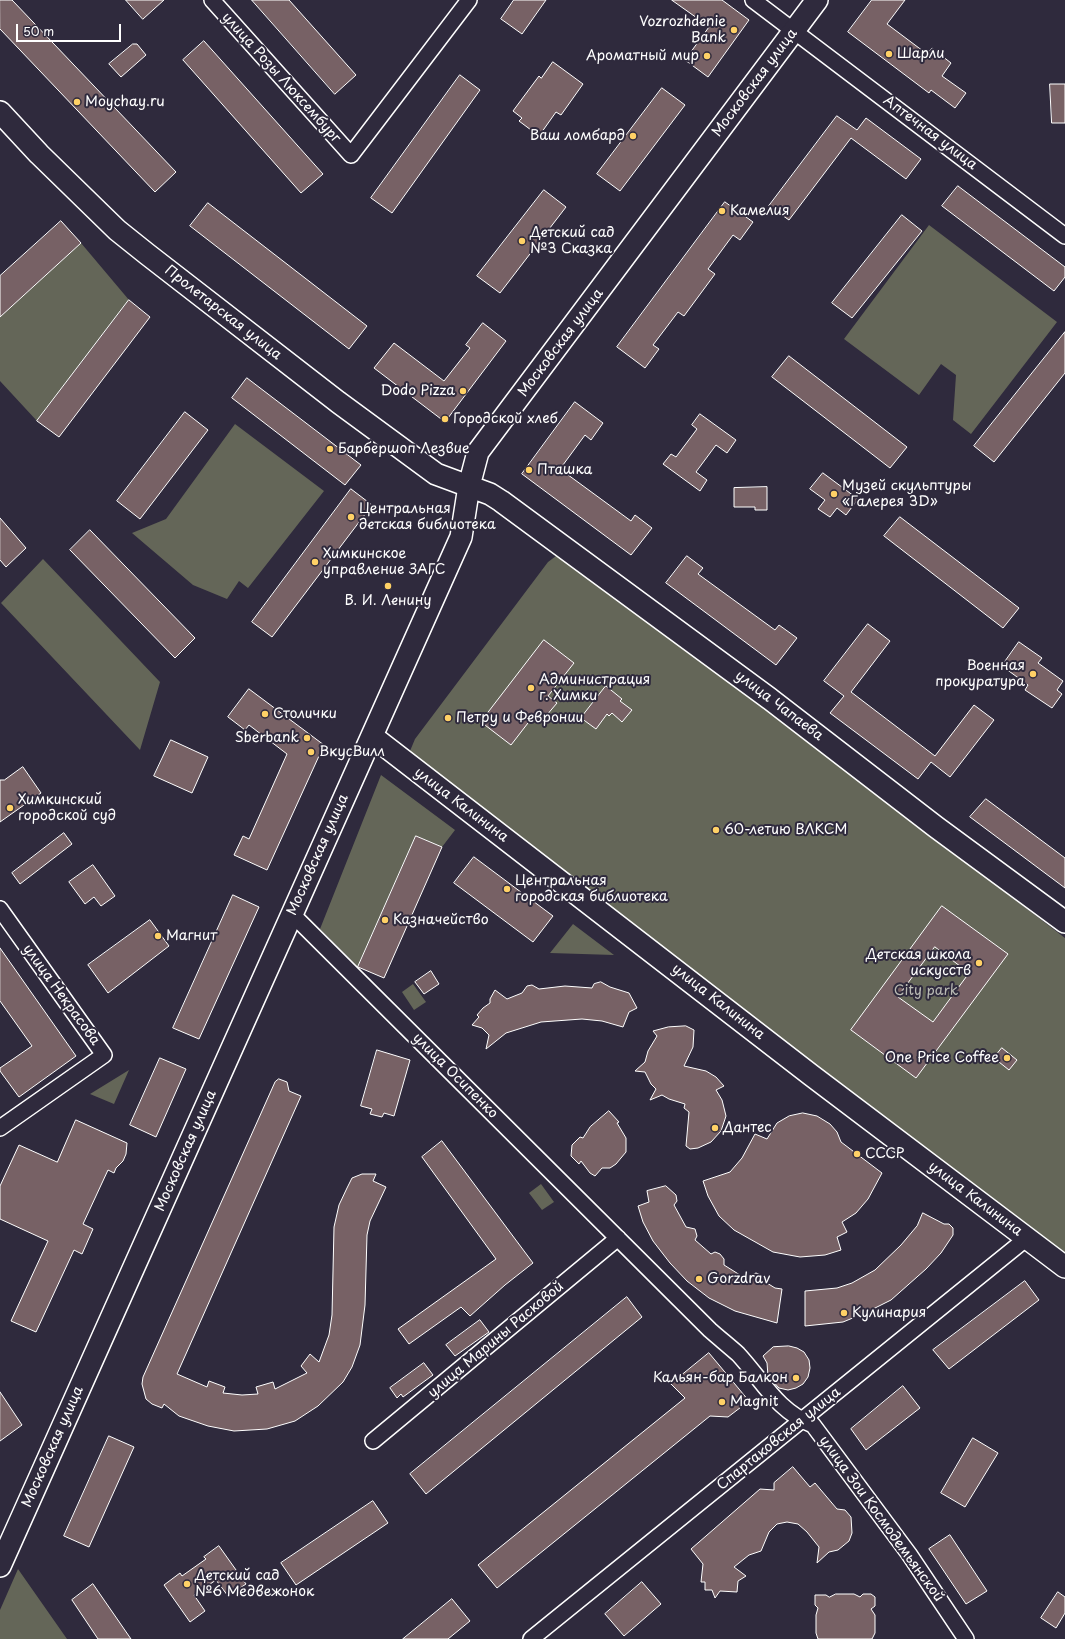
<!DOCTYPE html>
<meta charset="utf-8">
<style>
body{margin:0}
#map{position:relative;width:1065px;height:1639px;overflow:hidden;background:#2f2a3d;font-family:"Playpen Sans",sans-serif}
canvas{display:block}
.scale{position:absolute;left:16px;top:24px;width:105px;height:18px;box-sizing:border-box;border:2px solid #fff;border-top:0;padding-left:5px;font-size:12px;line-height:14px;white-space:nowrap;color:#fff;-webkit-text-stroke:3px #2f2a3d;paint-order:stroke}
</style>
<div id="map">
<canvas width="1065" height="1639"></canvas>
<div class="scale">50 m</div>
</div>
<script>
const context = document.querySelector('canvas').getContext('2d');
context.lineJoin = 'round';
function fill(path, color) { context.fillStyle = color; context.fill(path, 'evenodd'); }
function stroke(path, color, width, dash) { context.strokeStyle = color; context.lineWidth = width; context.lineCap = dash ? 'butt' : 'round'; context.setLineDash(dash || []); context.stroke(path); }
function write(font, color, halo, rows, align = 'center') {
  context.font = font + ' "Playpen Sans",sans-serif'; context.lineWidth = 4; context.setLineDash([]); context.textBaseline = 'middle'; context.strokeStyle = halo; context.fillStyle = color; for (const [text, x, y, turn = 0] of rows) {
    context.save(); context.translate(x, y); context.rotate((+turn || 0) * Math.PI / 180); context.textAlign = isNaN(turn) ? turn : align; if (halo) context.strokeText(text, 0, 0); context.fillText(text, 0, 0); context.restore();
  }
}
const green = new Path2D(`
 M 929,225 L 1057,322 L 971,434 L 953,420 L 956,375 L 941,364 L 919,395 L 844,339 Z
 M 81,243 L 129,300 L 37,421 L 0,381 L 0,317 Z
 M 235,424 L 324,491 L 248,588 L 239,581 L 227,599 L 193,585 L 132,533 L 166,519 Z
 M 556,556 L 566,560 L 893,806 L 1065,938 L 1065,1258 L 412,756 L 410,751 L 415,739 L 548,562 Z
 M 43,559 L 160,682 L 140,750 L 1,603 Z
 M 381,775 L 455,830 L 442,847 L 416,836 L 358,967 L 320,929 Z
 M 573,924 L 614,955 L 550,953 Z
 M 413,984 L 426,1002 L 414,1010 L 402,992 Z
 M 129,1070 L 114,1104 L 90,1094 Z
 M 541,1184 L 554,1202 L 542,1210 L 529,1193 Z
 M 18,1569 L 67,1639 L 0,1639 L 0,1610 Z`);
const building = new Path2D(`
 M 0,0 L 12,0 L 176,172 L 155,192 L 0,29 Z
 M 126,0 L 164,0 L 143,19 Z
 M 252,0 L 289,0 L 356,75 L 335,94 Z
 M 514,0 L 546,0 L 522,34 L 501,19 Z
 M 672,0 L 722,0 L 749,20 L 708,77 L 685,60 L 709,27 Z
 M 872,0 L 905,0 L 887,24 L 927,54 L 932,48 L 951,63 L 942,76 L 966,93 L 955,108 L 931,90 L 929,93 L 848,32 Z
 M 204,41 L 323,174 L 301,193 L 183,60 Z
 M 133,44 L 137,44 L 146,55 L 121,77 L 109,64 Z
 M 553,62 L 583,84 L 561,115 L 556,112 L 539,136 L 519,121 L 522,118 L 513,111 L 539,76 L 541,78 Z
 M 460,75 L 480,90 L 392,213 L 371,198 Z
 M 1050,84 L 1065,84 L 1065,123 L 1052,123 Z
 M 662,88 L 685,105 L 620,191 L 597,174 Z
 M 837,116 L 857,130 L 866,118 L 921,159 L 906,179 L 851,138 L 789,220 L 769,206 Z
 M 958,186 L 1065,267 L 1065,277 L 1054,291 L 942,206 Z
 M 544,190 L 566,207 L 500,293 L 477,276 Z
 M 725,202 L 753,222 L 740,240 L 733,235 L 708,269 L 715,274 L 684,316 L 678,312 L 653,345 L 659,349 L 645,368 L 617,347 Z
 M 208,203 L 367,326 L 349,349 L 190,226 Z
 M 902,215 L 922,231 L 852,318 L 832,303 Z
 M 61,221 L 81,243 L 0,317 L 0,276 Z
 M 129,300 L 150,317 L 59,437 L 37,421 Z
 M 483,323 L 506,341 L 445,422 L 374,368 L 394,343 L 444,381 L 470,348 L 466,345 Z
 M 1065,332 L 1065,373 L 994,462 L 974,446 Z
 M 789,356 L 907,447 L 890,468 L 772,377 Z
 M 247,378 L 361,465 L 345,485 L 232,398 Z
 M 575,402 L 603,423 L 591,440 L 585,435 L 560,469 L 631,521 L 635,515 L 652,528 L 631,555 L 522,474 Z
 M 185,412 L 208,430 L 140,519 L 117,501 Z
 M 700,414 L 736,440 L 727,453 L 716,445 L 696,472 L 707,480 L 700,491 L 663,464 L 671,454 L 676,457 L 697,429 L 692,425 Z
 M 823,473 L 858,499 L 846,515 L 837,508 L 830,517 L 818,509 L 825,500 L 810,489 Z
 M 767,487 L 767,510 L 755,510 L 755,507 L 734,507 L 734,488 Z
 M 351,489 L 372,505 L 272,637 L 252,622 Z
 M 900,517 L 1019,608 L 1003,628 L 884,536 Z
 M 0,518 L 26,548 L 6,567 L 0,560 Z
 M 90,530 L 195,638 L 175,658 L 70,550 Z
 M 687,556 L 703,568 L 698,574 L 775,630 L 779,625 L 797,638 L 776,665 L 666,583 Z
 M 868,624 L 890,641 L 851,692 L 935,756 L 974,705 L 994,720 L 950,777 L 931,762 L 918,779 L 830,713 L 844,696 L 824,681 Z
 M 544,640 L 574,663 L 548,696 L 557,703 L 546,716 L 538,710 L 511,745 L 481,722 Z
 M 1019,642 L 1042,658 L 1038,663 L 1063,681 L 1057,690 L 1062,694 L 1052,708 L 1025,690 L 1028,685 L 1002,666 Z
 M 606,686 L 622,699 L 620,701 L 632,710 L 622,722 L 612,713 L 609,716 L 607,714 L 596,729 L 581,718 Z
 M 249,689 L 324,745 L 267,870 L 234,855 L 243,836 L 249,839 L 287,754 L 249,725 L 245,730 L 228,717 Z
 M 171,740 L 208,757 L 192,793 L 154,776 Z
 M 23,767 L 41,793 L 0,822 L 0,780 L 4,780 Z
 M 986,799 L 1065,858 L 1065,888 L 970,817 Z
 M 64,833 L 72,844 L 20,884 L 12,873 Z
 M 416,836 L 442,847 L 384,978 L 358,967 Z
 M 474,857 L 553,916 L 533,942 L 454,883 Z
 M 93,865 L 115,896 L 101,906 L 94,897 L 85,904 L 69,882 Z
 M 233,895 L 259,907 L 199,1039 L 173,1028 Z
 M 942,906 L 1008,954 L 916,1078 L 851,1030 ZM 935,947 L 969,973 L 933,1022 L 898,997 Z
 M 150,920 L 169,946 L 108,993 L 88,965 Z
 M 0,948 L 76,1056 L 19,1097 L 0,1071 L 0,1068 L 32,1046 L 0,1001 Z
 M 431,971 L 439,984 L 424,994 L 415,982 Z
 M 601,982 L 610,987 L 629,993 L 637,1008 L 629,1012 L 623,1027 L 602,1021 L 582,1019 L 541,1022 L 506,1033 L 486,1049 L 489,1035 L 482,1028 L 472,1025 L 479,1017 L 477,1015 L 483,1008 L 490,1003 L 490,999 L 495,990 L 507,999 L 522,993 L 527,986 L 532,985 L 539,989 L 565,986 L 592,988 L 594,984 Z
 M 686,1026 L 694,1030 L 693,1047 L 684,1066 L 706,1071 L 716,1077 L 724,1086 L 716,1090 L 722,1100 L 726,1116 L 721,1131 L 711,1142 L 698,1148 L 690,1149 L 686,1146 L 689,1112 L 684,1108 L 685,1104 L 669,1099 L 662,1095 L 650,1100 L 656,1089 L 651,1084 L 645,1072 L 635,1071 L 645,1062 L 648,1051 L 657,1036 L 653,1031 L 668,1027 Z
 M 1002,1048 L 1017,1060 L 1009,1070 L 994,1058 Z
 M 377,1050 L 410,1060 L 394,1116 L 384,1113 L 382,1117 L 370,1114 L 372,1109 L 361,1106 Z
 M 160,1058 L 186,1069 L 156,1137 L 130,1125 Z
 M 279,1079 L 287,1082 L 289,1091 L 301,1096 L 177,1374 L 207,1387 L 209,1381 L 225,1387 L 223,1393 L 242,1395 L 258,1394 L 256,1387 L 273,1382 L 275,1389 L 307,1373 L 301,1366 L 310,1354 L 319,1362 L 329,1335 L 332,1315 L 334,1227 L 339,1205 L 347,1188 L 352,1178 L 362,1174 L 376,1174 L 373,1181 L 386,1187 L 370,1221 L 367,1235 L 365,1305 L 360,1345 L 352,1367 L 343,1382 L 318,1406 L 295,1421 L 267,1429 L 234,1431 L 208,1426 L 179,1416 L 164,1404 L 162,1408 L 152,1404 L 146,1399 L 142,1384 L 143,1377 L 275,1082 Z
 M 609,1111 L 619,1122 L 617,1123 L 626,1138 L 626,1152 L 616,1164 L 610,1168 L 602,1168 L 595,1176 L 590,1173 L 581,1161 L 579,1164 L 571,1156 L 572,1145 L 580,1137 L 583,1138 L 590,1127 Z
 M 803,1113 L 817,1116 L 830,1124 L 837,1132 L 841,1142 L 882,1173 L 868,1199 L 856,1213 L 842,1222 L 847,1232 L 837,1237 L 841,1250 L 825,1255 L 800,1257 L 773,1252 L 734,1230 L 719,1216 L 708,1196 L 703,1181 L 730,1172 L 742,1158 L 755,1134 L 767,1139 L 777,1123 L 789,1116 Z
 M 76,1120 L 127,1143 L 126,1154 L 123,1161 L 116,1168 L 114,1173 L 108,1170 L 83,1224 L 93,1229 L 82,1254 L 74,1250 L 36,1332 L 11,1321 L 48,1241 L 0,1219 L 0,1186 L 19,1145 L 57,1162 Z
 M 442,1141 L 533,1263 L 505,1285 L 470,1316 L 461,1307 L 409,1344 L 398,1329 L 496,1259 L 422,1157 Z
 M 666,1186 L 676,1195 L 677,1201 L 674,1205 L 686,1227 L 695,1229 L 697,1236 L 695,1240 L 711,1254 L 715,1252 L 720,1254 L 724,1259 L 724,1265 L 740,1275 L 746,1277 L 756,1273 L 761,1275 L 767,1283 L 775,1288 L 782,1289 L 777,1323 L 735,1311 L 709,1298 L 687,1281 L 670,1263 L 653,1241 L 643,1222 L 638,1206 L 649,1202 L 647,1191 Z
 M 923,1213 L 944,1224 L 949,1224 L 953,1228 L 953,1235 L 941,1253 L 926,1269 L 891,1300 L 865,1313 L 843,1322 L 805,1326 L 805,1291 L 837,1288 L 852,1283 L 875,1270 L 901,1245 L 917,1226 Z
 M 1025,1281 L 1039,1300 L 949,1369 L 933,1350 Z
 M 627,1297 L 642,1317 L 426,1494 L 410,1474 Z
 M 480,1320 L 489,1332 L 455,1356 L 446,1345 Z
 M 789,1346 L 797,1348 L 804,1352 L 809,1360 L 810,1368 L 808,1377 L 803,1384 L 796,1388 L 788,1390 L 779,1388 L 768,1376 L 767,1363 L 763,1356 L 773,1347 Z
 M 709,1353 L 749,1401 L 728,1417 L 710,1416 L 497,1588 L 478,1565 L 685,1398 L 671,1384 Z
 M 424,1363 L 433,1375 L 403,1397 L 401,1394 L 397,1398 L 390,1388 Z
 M 903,1386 L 920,1408 L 866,1450 L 851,1429 Z
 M 0,1392 L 22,1425 L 0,1441 Z
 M 109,1436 L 134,1447 L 89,1547 L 64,1536 Z
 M 973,1438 L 998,1453 L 965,1507 L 941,1493 Z
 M 793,1467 L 810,1487 L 815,1483 L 837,1509 L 845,1510 L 851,1517 L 852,1533 L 849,1541 L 838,1550 L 829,1552 L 817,1563 L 819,1547 L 807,1532 L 798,1524 L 787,1522 L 777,1524 L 769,1532 L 761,1551 L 749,1555 L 734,1567 L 746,1576 L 738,1581 L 737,1592 L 720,1591 L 715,1598 L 712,1590 L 705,1590 L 705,1582 L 701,1582 L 703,1564 L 691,1549 L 760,1489 L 774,1490 L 774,1483 Z
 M 373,1501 L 388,1523 L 296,1585 L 281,1563 Z
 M 950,1535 L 987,1591 L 966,1604 L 929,1549 Z
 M 219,1546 L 246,1584 L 228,1596 L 216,1580 L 194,1595 L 205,1611 L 190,1622 L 164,1585 L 180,1573 L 182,1576 L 206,1559 L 204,1557 Z
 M 642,1582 L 661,1604 L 624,1636 L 605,1614 Z
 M 93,1584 L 131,1639 L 98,1639 L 72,1600 Z
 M 1058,1592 L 1065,1597 L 1065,1613 L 1056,1628 L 1041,1618 Z
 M 836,1594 L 854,1594 L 860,1597 L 863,1594 L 871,1594 L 875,1597 L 875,1606 L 871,1609 L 875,1615 L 875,1633 L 872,1639 L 818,1639 L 816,1633 L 816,1615 L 818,1608 L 815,1605 L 815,1595 L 826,1595 L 829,1597 Z
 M 452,1599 L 470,1621 L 448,1639 L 403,1639 Z`);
const street = new Path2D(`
 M 212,0 L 351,155 L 469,0
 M 753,0 L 1065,236
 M 0,909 L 104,1055 L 0,1128
 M 292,914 L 710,1330 C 719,1338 729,1346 738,1354 C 763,1381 777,1411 813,1425 L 909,1554 L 966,1639
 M 373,1441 L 618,1238
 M 531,1639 L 1027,1238`);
const secondary = new Path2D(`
 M 0,112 L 39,154 L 117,230 L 147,254 L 338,402 L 436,474 L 490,494 L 501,501 L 770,699 L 936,827 L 1065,922
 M 372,736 L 811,1075 L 1065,1267
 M 0,1566 L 461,537 L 469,486 L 478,452 L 817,0`);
const markers = [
 [734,30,4,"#ffd166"],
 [889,54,4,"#ffd166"],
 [707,56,4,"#ffd166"],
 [77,102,4,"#ffd166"],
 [633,136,4,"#ffd166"],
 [722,211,4,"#ffd166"],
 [522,241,4,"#ffd166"],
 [463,391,4,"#ffd166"],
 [445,419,4,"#ffd166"],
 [330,449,4,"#ffd166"],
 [529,470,4,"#ffd166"],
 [834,494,4,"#ffd166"],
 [351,517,4,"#ffd166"],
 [315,562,4,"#ffd166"],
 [388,586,4,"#ffd166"],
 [1033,674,4,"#ffd166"],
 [531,688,4,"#ffd166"],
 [265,714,4,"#ffd166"],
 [448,718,4,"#ffd166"],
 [307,738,4,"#ffd166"],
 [311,752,4,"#ffd166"],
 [10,808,4,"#ffd166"],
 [716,830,4,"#ffd166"],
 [507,889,4,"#ffd166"],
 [385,920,4,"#ffd166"],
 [158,936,4,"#ffd166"],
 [979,963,4,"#ffd166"],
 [1007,1058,4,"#ffd166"],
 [715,1128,4,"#ffd166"],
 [857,1154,4,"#ffd166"],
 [699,1279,4,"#ffd166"],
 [844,1313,4,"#ffd166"],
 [796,1378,4,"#ffd166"],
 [722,1402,4,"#ffd166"],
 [187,1584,4,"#ffd166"]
];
const poiNames = [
 ["Vozrozhdenie",726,22,"right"],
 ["Bank",726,38,"right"],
 ["Шарли",897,54],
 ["Ароматный мир",699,56,"right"],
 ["Moychay.ru",85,102],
 ["Ваш ломбард",625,136,"right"],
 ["Камелия",730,211],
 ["Детский сад",530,233],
 ["№3 Сказка",530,249],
 ["Dodo Pizza",455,391,"right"],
 ["Городской хлеб",453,419],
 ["Барбершоп Лезвие",338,449],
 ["Пташка",537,470],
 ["Музей скульптуры",842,486],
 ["«Галерея 3D»",842,502],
 ["Центральная",359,509],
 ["детская библиотека",359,525],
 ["Химкинское",323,554],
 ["управление ЗАГС",323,570],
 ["В. И. Ленину",388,601,"center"],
 ["Военная",1025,666,"right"],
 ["прокуратура",1025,682,"right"],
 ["Администрация",539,680],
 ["г. Химки",539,696],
 ["Столички",273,714],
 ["Петру и Февронии",456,718],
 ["Sberbank",299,738,"right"],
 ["ВкусВилл",319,752],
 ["Химкинский",18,800],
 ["городской суд",18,816],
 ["60-летию ВЛКСМ",724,830],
 ["Центральная",515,881],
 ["городская библиотека",515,897],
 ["Казначейство",393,920],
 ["Магнит",166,936],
 ["Детская школа",971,955,"right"],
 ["искусств",971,971,"right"],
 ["One Price Coffee",999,1058,"right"],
 ["Дантес",723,1128],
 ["СССР",865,1154],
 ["Gorzdrav",707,1279],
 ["Кулинария",852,1313],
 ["Кальян-бар Балкон",788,1378,"right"],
 ["Magnit",730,1402],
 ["Детский сад",195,1576],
 ["№6 Медвежонок",195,1592]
];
const streetNames = [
 ["улица Розы Люксембург",281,78,48],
 ["Московская улица",755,83,-53],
 ["Аптечная улица",930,133,37],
 ["Пролетарская улица",223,313,38],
 ["Московская улица",561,343,-53],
 ["улица Чапаева",779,706,37],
 ["улица Калинина",461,805,37],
 ["Московская улица",318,855,-66],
 ["улица Некрасова",61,995,54],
 ["улица Калинина",718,1002,38],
 ["улица Осипенко",455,1076,45],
 ["Московская улица",186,1151,-66],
 ["улица Калинина",975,1199,37],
 ["улица Марины Расковой",496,1340,-40],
 ["Спартаковская улица",779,1439,-39],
 ["Московская улица",53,1447,-66],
 ["улица Зои Космодемьянской",881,1519,54]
];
const parkNames = [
 ["City park",926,991]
];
fill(green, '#646658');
fill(building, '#776165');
stroke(building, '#fff', 1);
stroke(street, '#fff', 18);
stroke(secondary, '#fff', 24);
stroke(street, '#2f2a3d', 15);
stroke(secondary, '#2f2a3d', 21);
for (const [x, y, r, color] of markers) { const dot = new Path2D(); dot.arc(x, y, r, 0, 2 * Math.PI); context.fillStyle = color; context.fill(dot); stroke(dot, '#2f2a3d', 1.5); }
write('14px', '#fff', '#2f2a3d', poiNames, 'left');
write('14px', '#fff', '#2f2a3d', streetNames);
write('14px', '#b9bab4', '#2f2a3d', parkNames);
</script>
